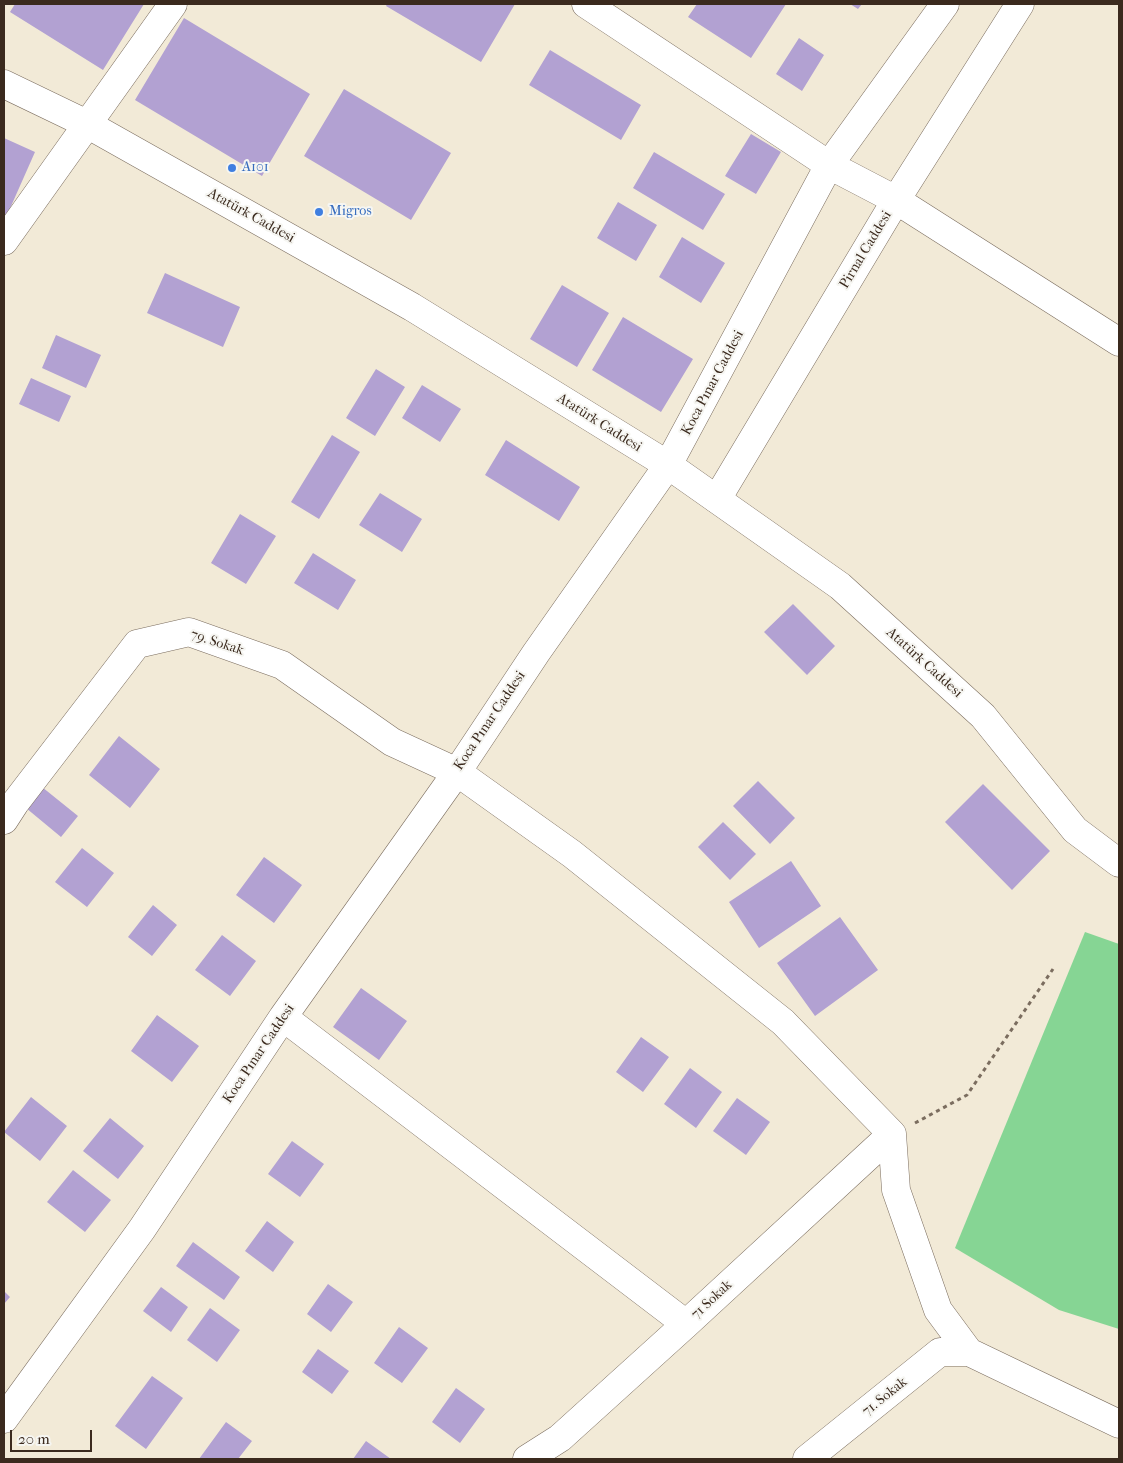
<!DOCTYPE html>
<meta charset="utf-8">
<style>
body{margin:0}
#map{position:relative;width:1123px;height:1463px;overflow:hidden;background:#f2ead7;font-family:"IM FELL French Canon",serif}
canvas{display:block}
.frame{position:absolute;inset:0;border:5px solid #3b2a1e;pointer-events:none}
.scale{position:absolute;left:10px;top:1430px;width:82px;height:22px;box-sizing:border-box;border:2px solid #3b2a1e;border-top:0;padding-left:6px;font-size:15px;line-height:18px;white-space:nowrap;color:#3b2a1e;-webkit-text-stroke:4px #f6f6f2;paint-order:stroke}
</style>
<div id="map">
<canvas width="1123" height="1463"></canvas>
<div class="frame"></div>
<div class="scale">20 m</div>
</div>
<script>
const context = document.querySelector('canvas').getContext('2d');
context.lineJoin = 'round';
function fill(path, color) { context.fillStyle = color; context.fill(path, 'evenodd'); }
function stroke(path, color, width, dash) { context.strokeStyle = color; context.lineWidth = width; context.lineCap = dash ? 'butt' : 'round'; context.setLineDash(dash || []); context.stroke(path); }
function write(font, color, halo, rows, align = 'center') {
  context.font = font + ' "IM FELL French Canon",serif'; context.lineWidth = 4; context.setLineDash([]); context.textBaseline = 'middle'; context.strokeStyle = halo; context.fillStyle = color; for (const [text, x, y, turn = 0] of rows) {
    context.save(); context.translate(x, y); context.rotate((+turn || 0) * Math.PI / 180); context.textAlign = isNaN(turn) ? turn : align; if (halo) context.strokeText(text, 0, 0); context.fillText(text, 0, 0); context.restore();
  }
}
const green = new Path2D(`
 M 1085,932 L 1119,944 L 1119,1329 L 1059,1310 L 955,1248 Z`);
const building = new Path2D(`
 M 15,4 L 144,4 L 103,70 L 10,12 Z
 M 387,4 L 515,4 L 481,62 L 386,6 Z
 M 697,4 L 786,4 L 751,58 L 688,17 Z
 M 850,4 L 862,4 L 858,9 Z
 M 184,18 L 310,94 L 262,176 L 135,100 Z
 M 799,38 L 824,55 L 802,91 L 776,74 Z
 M 550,50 L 641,105 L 621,140 L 529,85 Z
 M 344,89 L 451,153 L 411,220 L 304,156 Z
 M 751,134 L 781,152 L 756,194 L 725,176 Z
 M 4,138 L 35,152 L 4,222 Z
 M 654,152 L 725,194 L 703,230 L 633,188 Z
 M 618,202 L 657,225 L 636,261 L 597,238 Z
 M 682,237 L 725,263 L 701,303 L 659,277 Z
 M 165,273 L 240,307 L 223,347 L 147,313 Z
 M 562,285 L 609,313 L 577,367 L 530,339 Z
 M 623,317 L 693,359 L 661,412 L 592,370 Z
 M 56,335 L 101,355 L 86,388 L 42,368 Z
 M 376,369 L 405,387 L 375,436 L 346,418 Z
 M 31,378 L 71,396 L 59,422 L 19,404 Z
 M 422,385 L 461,409 L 440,442 L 402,418 Z
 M 332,435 L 360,452 L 319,519 L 291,502 Z
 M 506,440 L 580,487 L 559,521 L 485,475 Z
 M 380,493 L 422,519 L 402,552 L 359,525 Z
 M 240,514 L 276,536 L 246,584 L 211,563 Z
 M 313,553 L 356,580 L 338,610 L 294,583 Z
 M 793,604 L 835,646 L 807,675 L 764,632 Z
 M 119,736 L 160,769 L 130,808 L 89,775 Z
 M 758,781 L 795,818 L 770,844 L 733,806 Z
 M 983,784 L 1050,851 L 1012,890 L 945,822 Z
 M 42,787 L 78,816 L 61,837 L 26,808 Z
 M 723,822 L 756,854 L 730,880 L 698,847 Z
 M 82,848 L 114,873 L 87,907 L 55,882 Z
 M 264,857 L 302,885 L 274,923 L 236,895 Z
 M 791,861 L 821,906 L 759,948 L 729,902 Z
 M 153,905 L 177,925 L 152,956 L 128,937 Z
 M 840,917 L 878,970 L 815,1016 L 777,963 Z
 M 222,935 L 256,961 L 230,996 L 195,970 Z
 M 361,988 L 407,1021 L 379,1060 L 333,1027 Z
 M 157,1015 L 199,1046 L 172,1082 L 131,1051 Z
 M 641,1037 L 669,1057 L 643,1092 L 616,1072 Z
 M 690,1068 L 722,1092 L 696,1128 L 664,1104 Z
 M 31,1097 L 67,1126 L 40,1161 L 4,1132 Z
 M 737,1098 L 770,1122 L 746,1155 L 713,1131 Z
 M 110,1118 L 144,1146 L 118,1179 L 83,1151 Z
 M 292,1141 L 324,1164 L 300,1197 L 268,1174 Z
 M 73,1170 L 111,1200 L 85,1232 L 47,1202 Z
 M 267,1221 L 294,1242 L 273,1272 L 245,1251 Z
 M 193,1242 L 240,1277 L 224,1300 L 176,1266 Z
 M 328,1284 L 353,1302 L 331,1332 L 307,1314 Z
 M 161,1287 L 188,1307 L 171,1332 L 143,1311 Z
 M 4,1291 L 10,1297 L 4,1304 Z
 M 210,1308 L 240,1330 L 217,1362 L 187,1340 Z
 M 399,1327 L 428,1348 L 402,1383 L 374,1363 Z
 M 318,1349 L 349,1371 L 332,1394 L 302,1372 Z
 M 152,1376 L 183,1398 L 146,1449 L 115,1426 Z
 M 456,1388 L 485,1409 L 460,1443 L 432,1422 Z
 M 226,1422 L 252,1441 L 238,1459 L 199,1459 Z
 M 366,1441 L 391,1459 L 353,1459 Z`);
const path = new Path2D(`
 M 915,1123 L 967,1095 L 1053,969`);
const minor = new Path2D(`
 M 586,4 L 829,165 L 896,200 L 1119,342
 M 4,241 L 173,4
 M 717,499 L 896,200 L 1020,4
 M 4,820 L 15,803 L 137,644 L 189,632 L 282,665 L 392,742 L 457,772 L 572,854 L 783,1022 L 892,1134 L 896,1190 L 938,1310 L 969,1352 L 1119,1424
 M 283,1017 L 686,1324
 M 4,1419 L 142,1229 L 283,1017 L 457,772 L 536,653 L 668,465 L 829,165 L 945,4
 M 527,1459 L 560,1438 L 686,1324 L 892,1134
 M 807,1459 L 940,1352 L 969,1352`);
const major = new Path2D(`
 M 4,84 L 87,124 L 412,307 L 668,465 L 840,586 L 983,716 L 1075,830 L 1119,863`);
const markers = [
 [232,168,5,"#3f7fe0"],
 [319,212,5,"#3f7fe0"]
];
const shopNames = [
 ["A101",242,168],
 ["Migros",329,212]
];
const streetNames = [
 ["Atatürk Caddesi",251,216,29],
 ["Pirnal Caddesi",866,250,-59],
 ["Koca Pınar Caddesi",713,383,-62],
 ["Atatürk Caddesi",599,423,32],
 ["79. Sokak",217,643,18],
 ["Atatürk Caddesi",924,663,42],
 ["Koca Pınar Caddesi",490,721,-56],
 ["Koca Pınar Caddesi",259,1054,-56],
 ["71 Sokak",712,1300,-43],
 ["71. Sokak",885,1397,-39]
];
fill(green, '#86d594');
fill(building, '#b2a1d2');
stroke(minor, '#7b6d5f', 29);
stroke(major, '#7b6d5f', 29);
stroke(path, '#7b6d5f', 3, [4, 4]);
stroke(minor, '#fff', 28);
stroke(major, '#fff', 28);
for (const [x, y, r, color] of markers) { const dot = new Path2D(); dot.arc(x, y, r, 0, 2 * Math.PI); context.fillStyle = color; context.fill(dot); stroke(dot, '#f6f6f2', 2); }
write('14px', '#366cbe', '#f6f6f2', shopNames, 'left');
write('14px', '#3b2a1e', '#f6f6f2', streetNames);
</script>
